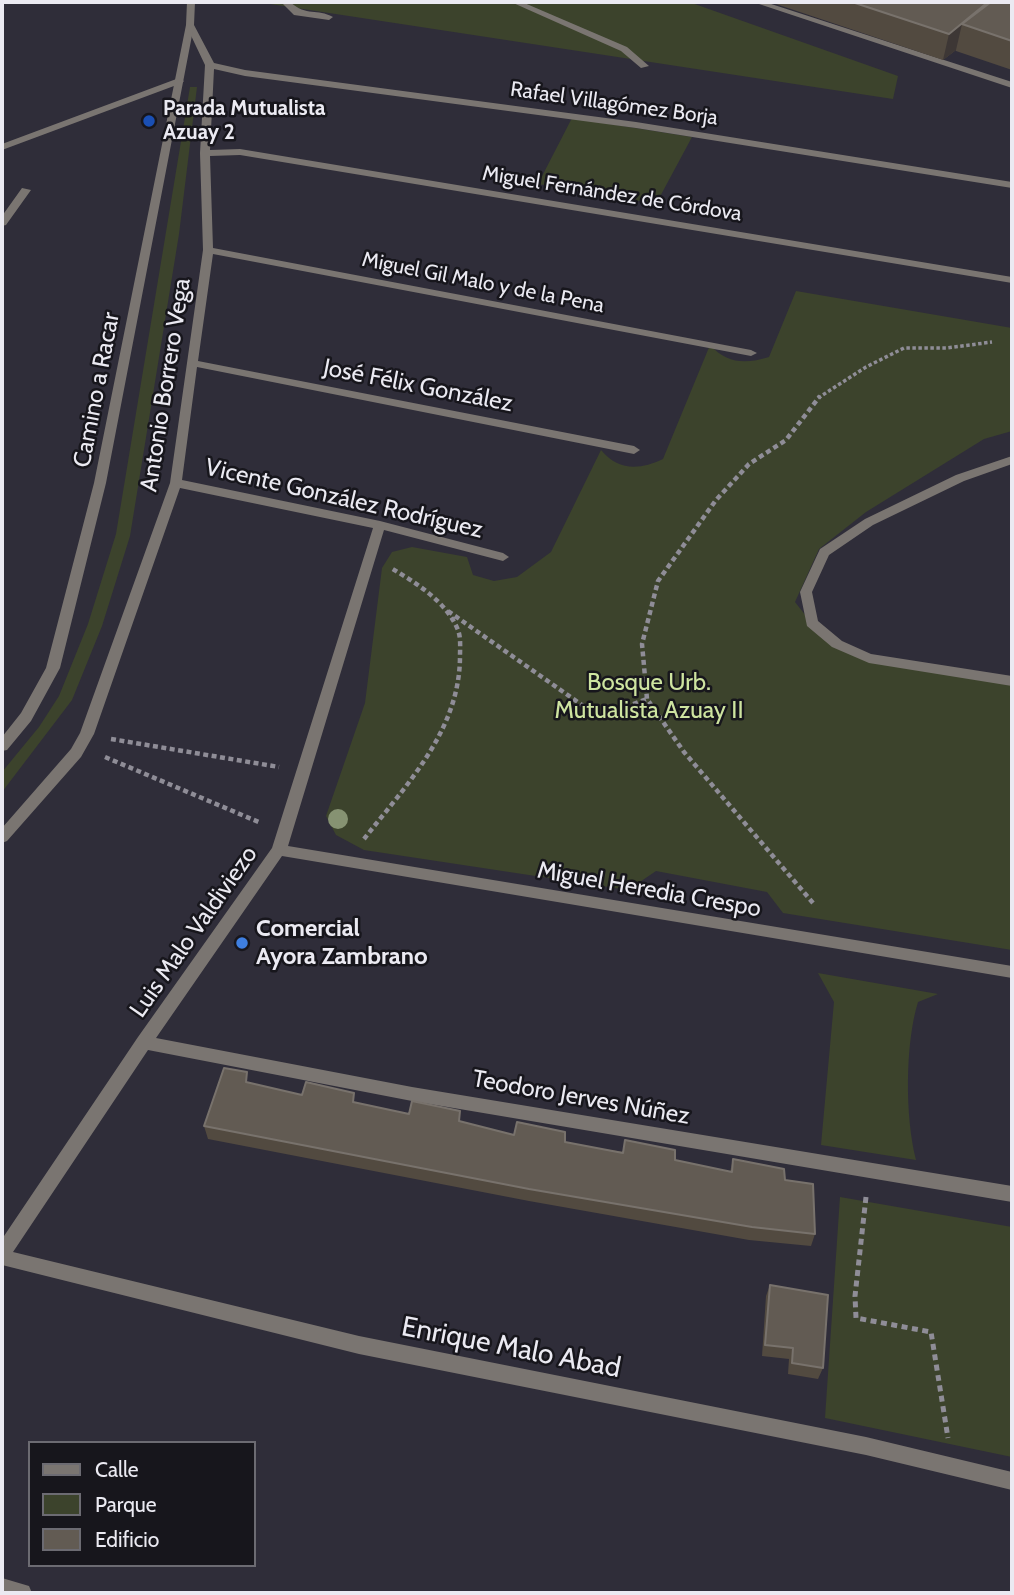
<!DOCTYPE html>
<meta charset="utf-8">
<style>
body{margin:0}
#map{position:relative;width:1014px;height:1595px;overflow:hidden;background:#2f2d39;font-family:Cabin,sans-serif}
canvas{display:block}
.frame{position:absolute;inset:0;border:4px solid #ebeaf2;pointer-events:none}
.legend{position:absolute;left:28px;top:1441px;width:228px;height:126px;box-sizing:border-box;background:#17161c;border:2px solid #6c6b72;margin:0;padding:9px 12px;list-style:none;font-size:21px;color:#ebeaf2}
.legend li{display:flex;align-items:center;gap:14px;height:35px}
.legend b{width:35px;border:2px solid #6c6b72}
</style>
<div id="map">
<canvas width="1014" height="1595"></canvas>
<div class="frame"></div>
<ul class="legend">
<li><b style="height:9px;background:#7a7571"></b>Calle</li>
<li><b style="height:19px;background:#3c432c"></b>Parque</li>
<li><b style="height:19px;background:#625b53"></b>Edificio</li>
</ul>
</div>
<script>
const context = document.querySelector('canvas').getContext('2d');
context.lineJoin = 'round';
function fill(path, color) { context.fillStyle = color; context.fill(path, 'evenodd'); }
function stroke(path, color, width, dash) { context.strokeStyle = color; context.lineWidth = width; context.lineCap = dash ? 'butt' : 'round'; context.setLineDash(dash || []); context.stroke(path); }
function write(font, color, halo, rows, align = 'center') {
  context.font = font + ' Cabin,sans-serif'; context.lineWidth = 5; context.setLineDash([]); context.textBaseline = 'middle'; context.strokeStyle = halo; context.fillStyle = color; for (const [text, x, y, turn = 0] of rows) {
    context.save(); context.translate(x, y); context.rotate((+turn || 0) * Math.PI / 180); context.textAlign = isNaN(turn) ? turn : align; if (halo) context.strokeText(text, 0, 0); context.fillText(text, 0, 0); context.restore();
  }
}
const green = new Path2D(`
 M 257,2 L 689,2 L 898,76 L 893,99 Z
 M 190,87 L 197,87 L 179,234 L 130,536 L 102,626 L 72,700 L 2,792 L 2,772 L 39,727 L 59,696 L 88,624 L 116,534 Z
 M 572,118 L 692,137 L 656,204 L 538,184 Z
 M 796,291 L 1012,328 L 1012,431 L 984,439 L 866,512 L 819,549 L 795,602 L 817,630 L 844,651 L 918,670 L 1012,679 L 1012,950 L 783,913 L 767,892 L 656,871 L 628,890 L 364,850 L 336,835 L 326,816 L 365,703 L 382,568 L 392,552 L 412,547 L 467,557 L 473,575 L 494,581 L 517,577 L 551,552 L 601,450 C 618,471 640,470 663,459 L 710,345 C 727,364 746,364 769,357 Z
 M 818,973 L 938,994 L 918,1002 C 905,1044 905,1117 916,1160 L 821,1145 L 834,1002 Z
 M 840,1197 L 1012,1227 L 1012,1457 L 825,1418 Z`);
const pathFar2 = new Path2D(`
 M 818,398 L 866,367 L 904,348 L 947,348 L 992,342`);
const pathFar1 = new Path2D(`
 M 448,611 L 599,717 L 647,699
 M 111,739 L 279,767
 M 105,757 L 261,823
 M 364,839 C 407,784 460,730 460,656 C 460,648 461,638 458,630 C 446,601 416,583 391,568
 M 813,903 L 684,752 L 647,699 L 642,644 L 658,581 L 716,500 L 749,464 L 786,440 L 820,396`);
const path = new Path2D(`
 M 866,1197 L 855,1296 L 856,1318 L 931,1332 L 948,1438`);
const service = new Path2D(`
 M 281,2 L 290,2 C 307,17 317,8 333,17 L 329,20 L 294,15 Z
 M 511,2 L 522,2 L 627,47 L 649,66 L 641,68 L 621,51 Z
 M 753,2 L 765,2 L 1012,82 L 1012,88 Z
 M 179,78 L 184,81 L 182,83 L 2,150 L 2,144 Z`);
const minor = new Path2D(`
 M 187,23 L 194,25 L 214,63 L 245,70 L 636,122 L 1012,182 L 1012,188 L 636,128 L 245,76 L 214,69 L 210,150 L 240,149 L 1012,277 L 1012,283 L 240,155 L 210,156 L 213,248 L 751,350 L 757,353 L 751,356 L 213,254 L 198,361 L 634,446 L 640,450 L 634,454 L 197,367 L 182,480 L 380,521 L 503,553 L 509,557 L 503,561 L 384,530 L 288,846 L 1012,966 L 1012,978 L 282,856 L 156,1038 L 412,1087 L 1012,1186 L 1012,1202 L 412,1101 L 148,1050 L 13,1252 L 359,1336 L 866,1437 L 1012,1472 L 1012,1490 L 866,1455 L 359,1354 L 2,1265 L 2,1239 L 138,1037 L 272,848 L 373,528 L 180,488 L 94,734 L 81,757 L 7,841 L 2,843 L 2,828 L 71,749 L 80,733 L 170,483 L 203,250 L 200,153 L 205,65 L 186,25 Z
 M 22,188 L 31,190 L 6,225 L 2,226 L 2,216 Z
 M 1012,456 L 1012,464 L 964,481 L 873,525 L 829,555 L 812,592 L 818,621 L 842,641 L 871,654 L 1012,676 L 1012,686 L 869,663 L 832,647 L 807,626 L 800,592 L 820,549 L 865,519 L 956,475 Z
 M 2,1578 L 29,1586 L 32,1593 L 2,1593 Z`);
const tertiary = new Path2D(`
 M 187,2 L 195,2 L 194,25 L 106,483 L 60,668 L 31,721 L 7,750 L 2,751 L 2,737 L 21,713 L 46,668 L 94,483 L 186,25 Z`);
const trees = [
 [338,819]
];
const wall = new Path2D(`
 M 770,2 L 1012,2 L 1012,70 L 956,51 L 956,50 L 943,60 Z
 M 250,1083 L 302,1095 L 355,1103 L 409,1114 L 460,1111 L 460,1121 L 514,1135 L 675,1160 L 730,1172 L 733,1159 L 785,1180 L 815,1234 L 811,1246 L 749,1240 L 529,1201 L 208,1139 L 204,1126 Z
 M 770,1285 L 823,1368 L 818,1379 L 788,1374 L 789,1359 L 762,1356 L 766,1296 Z`);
const shadedWall = new Path2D(`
 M 988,2 L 1012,2 L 962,24 L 956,50 L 943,60 L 949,34 Z`);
const building = new Path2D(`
 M 852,2 L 988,2 L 949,34 Z
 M 991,2 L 1012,2 L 1012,41 L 962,24 Z
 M 224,1068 L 247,1072 L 246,1082 L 302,1095 L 306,1082 L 354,1093 L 353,1102 L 409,1114 L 412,1101 L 460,1111 L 459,1121 L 514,1135 L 517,1122 L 565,1132 L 565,1142 L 623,1153 L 625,1140 L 675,1150 L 675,1160 L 732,1172 L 733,1159 L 784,1169 L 785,1180 L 813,1184 L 815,1234 L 752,1227 L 529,1189 L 204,1126 Z
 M 770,1285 L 828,1295 L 823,1368 L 792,1363 L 793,1348 L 765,1345 Z`);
const markers = [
 [149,121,7,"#1a4fb4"],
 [242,943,7,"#3f7fe0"]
];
const farStreetnames = [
 ["Rafael Villagómez Borja",614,104,8],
 ["Miguel Fernández de Córdova",612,194,9],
 ["Miguel Gil Malo y de la Pena",483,283,11]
];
const farPoinames = [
 ["Parada Mutualista",163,109],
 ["Azuay 2",163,133]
];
const streetNames = [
 ["Antonio Borrero Vega",166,385,-81],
 ["José Félix González",418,386,11],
 ["Camino a Racar",97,390,-79],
 ["Vicente González Rodríguez",344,499,13],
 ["Miguel Heredia Crespo",649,890,10],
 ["Luis Malo Valdiviezo",194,932,-55],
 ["Teodoro Jerves Núñez",581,1098,10]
];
const parkNames = [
 ["Bosque Urb.",649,683],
 ["Mutualista Azuay II",649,711]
];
const poiNames = [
 ["Comercial",256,929],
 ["Ayora Zambrano",256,957]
];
const nearStreetnames = [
 ["Enrique Malo Abad",511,1348,11]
];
fill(green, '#3c432c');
stroke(pathFar2, '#8f8d97', 3.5, [3.5, 2.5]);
stroke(pathFar1, '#8f8d97', 4.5, [5, 3.5]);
stroke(path, '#8f8d97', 5, [6, 4.5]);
fill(service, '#7a7571');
fill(minor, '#7a7571');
fill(tertiary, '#7a7571');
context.fillStyle = '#869272';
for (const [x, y] of trees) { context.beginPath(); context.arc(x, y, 10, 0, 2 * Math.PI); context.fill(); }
fill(wall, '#524a40');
fill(shadedWall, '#3d3735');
fill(building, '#625b53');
stroke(building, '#78726c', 2);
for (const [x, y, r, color] of markers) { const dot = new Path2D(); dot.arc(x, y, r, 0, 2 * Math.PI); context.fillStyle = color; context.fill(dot); stroke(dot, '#17161c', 2.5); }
write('21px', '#ebeaf2', '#17161c', farStreetnames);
write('bold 21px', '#ebeaf2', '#17161c', farPoinames, 'left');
write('24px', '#ebeaf2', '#17161c', streetNames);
write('24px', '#cee4a0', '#17161c', parkNames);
write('bold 24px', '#ebeaf2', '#17161c', poiNames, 'left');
write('28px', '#ebeaf2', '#17161c', nearStreetnames);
</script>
